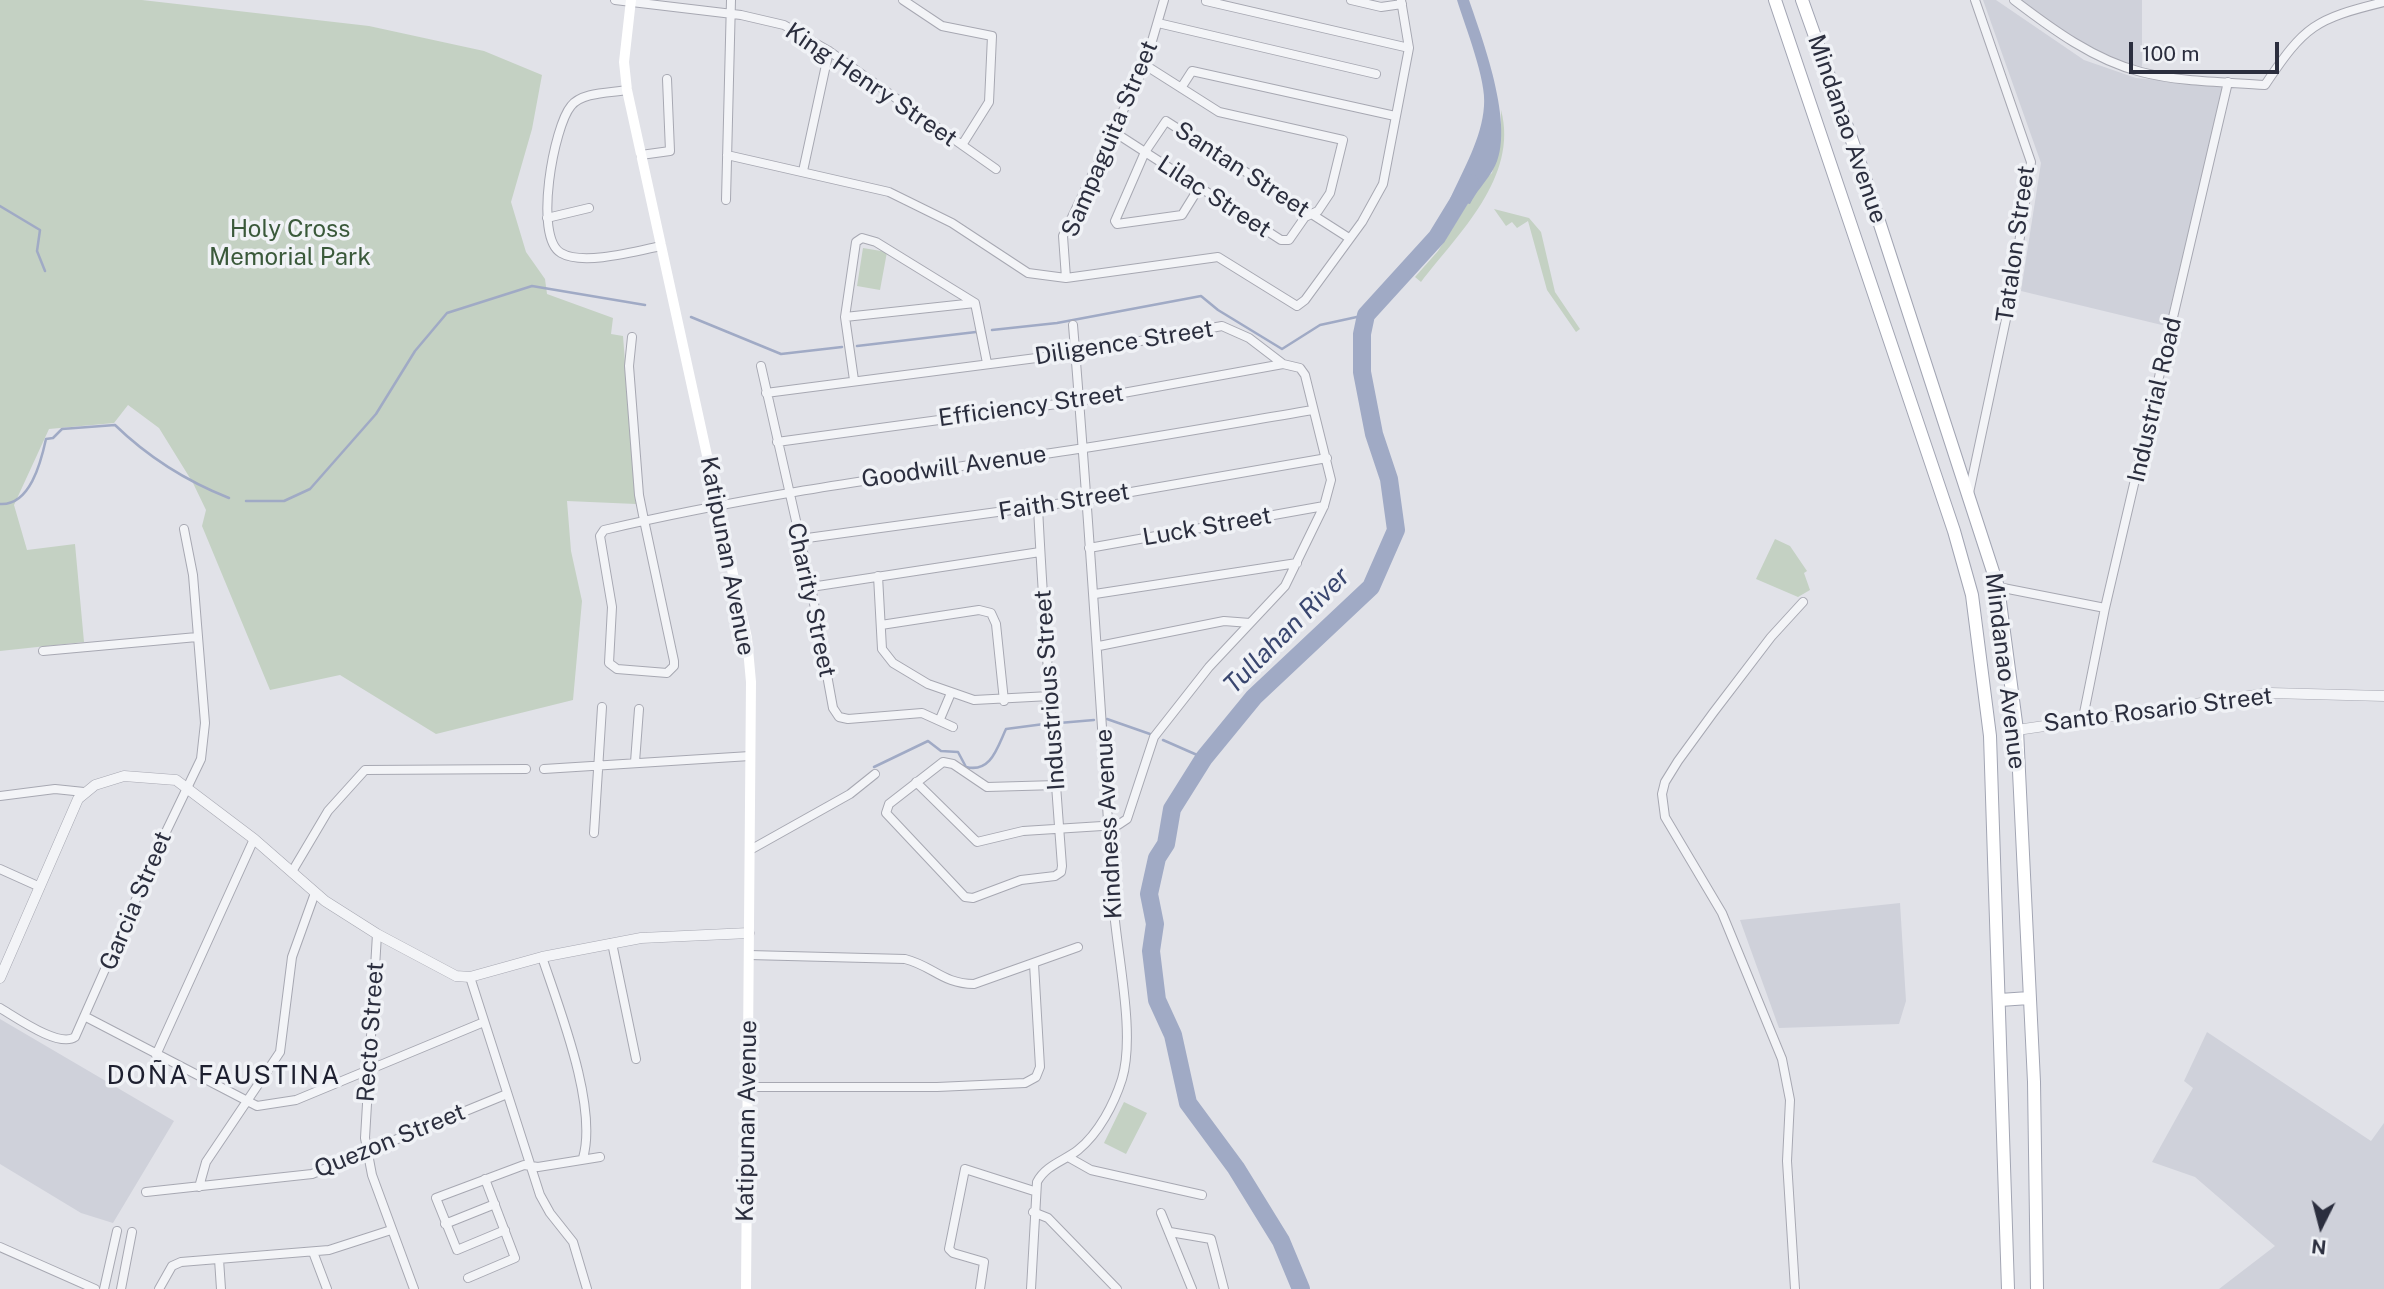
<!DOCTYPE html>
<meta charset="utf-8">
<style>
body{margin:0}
#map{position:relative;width:2384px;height:1289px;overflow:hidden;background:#e1e2e8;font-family:"Public Sans",sans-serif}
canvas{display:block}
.north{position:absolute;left:2286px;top:1191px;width:70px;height:70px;-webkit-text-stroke:5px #f0f2f6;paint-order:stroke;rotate:186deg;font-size:19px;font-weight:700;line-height:28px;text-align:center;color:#2b2e3e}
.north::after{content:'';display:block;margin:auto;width:24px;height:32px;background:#2b2e3e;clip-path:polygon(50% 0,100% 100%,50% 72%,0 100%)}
.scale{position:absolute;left:2129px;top:42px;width:150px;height:32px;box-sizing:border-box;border:4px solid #2b2e3e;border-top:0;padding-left:9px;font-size:21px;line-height:24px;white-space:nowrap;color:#2b2e3e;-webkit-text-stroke:5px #f0f2f6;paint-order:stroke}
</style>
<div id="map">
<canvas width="2384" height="1289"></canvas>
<div class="north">N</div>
<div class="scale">100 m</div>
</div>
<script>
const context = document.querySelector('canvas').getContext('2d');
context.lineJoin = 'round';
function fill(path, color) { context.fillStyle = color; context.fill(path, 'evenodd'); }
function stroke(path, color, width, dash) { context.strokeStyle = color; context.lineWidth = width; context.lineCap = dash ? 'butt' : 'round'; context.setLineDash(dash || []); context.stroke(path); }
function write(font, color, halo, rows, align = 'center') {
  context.font = font + ' "Public Sans",sans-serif'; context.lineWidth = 7; context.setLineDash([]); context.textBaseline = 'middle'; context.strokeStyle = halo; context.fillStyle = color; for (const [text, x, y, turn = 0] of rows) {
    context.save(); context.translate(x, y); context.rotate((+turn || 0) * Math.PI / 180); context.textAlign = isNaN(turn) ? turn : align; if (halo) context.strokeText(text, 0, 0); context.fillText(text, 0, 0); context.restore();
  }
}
const built = new Path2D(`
 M 1983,0 L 1996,0 L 2084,60 L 2136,78 L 2223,86 L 2166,326 L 2021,291 L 2041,163 Z
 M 2014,0 L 2142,0 L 2142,67 L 2100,55 Z
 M 1900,903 L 1906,1001 L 1899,1024 L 1779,1028 L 1740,920 Z
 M 0,1019 L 174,1121 L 113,1223 L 81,1213 L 0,1164 Z
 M 2207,1032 L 2371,1141 L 2384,1123 L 2384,1289 L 2219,1289 L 2275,1246 L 2195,1177 L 2152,1162 L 2193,1088 L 2184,1081 Z`);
const green = new Path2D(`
 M 0,0 L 142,0 L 369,26 L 484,51 L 542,75 L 532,129 L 511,202 L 526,252 L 545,279 L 547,294 L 613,318 L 611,334 L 623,336 L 636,504 L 567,501 L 571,551 L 582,601 L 573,700 L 436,734 L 340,675 L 270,690 L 202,526 L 206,510 L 193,483 L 159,428 L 128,405 L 114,423 L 49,429 L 14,505 L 27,550 L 75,544 L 84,642 L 0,651 Z
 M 1501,110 C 1519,177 1458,234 1421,282 L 1415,277 L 1438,251 L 1481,182 L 1492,173 L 1501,137 Z
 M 1494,209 L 1529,218 L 1541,232 L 1555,292 L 1580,329 L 1576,332 L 1547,290 L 1528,221 L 1517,228 L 1512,222 L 1506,226 Z
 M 863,248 L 887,252 L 880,290 L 857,286 Z
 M 1775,539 L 1790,546 L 1807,571 L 1804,573 L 1810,590 L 1798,597 L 1756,579 Z
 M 1124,1102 L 1147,1113 L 1126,1154 L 1104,1143 Z`);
const water = new Path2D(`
 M 1457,0 L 1469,0 C 1483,41 1519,135 1491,173 C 1484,184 1476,192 1470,204 L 1450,199 C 1463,170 1482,138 1484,106 C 1487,81 1465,26 1457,0 Z`);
const stream = new Path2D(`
 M 0,206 L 40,230 L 37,251 L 45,271
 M 691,317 L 781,354 L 842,347
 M 992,330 L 1057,323 L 1201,296 L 1218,310 L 1282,349 L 1320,325 L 1366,315
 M 857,346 L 976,332
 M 246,501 L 284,501 L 310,489 L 376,414 L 415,351 L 447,313 L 532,286 L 645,305
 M 0,504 C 30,506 41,462 46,439 L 53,438 L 62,429 L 115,425 C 149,458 186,481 229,498
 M 1107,719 L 1150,734
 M 1059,723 L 1094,720
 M 1163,740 L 1204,758
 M 874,767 L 928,741 L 941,751 L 958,752 L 966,767 C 991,773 997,748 1006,729 L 1044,724`);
const river = new Path2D(`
 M 1301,1289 L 1281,1241 L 1236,1168 L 1188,1103 L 1173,1035 L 1157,1000 L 1151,951 L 1155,924 L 1149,894 L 1157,858 L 1166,844 L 1172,809 L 1204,758 L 1254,697 L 1371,587 L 1396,530 L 1389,479 L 1374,434 L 1362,372 L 1362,334 L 1366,315 L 1437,237 L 1470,183`);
const minor = new Path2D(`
 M 615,0 L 741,15 L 784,25 L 829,51 L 996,169
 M 903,0 L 942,26 L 992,36 L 989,102 L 962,145
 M 1351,0 L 1381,7 L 1402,4
 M 2014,0 C 2052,29 2094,60 2141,72 C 2180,82 2224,82 2265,85 C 2305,25 2315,19 2384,2
 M 1206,1 L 1409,48
 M 1158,23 L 1376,74
 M 1181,88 L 1192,71 L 1395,116
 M 627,90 C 610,93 582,92 571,106 C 554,126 533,237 561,253 C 583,266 637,251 661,246
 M 1111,130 L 1281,240 L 1289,240 L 1305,217 L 1318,211 L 1330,193 L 1343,140 L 1219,112 L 1145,65
 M 641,155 L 670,151 L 667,79
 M 727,155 L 889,192 L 952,223 L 1028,273 L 1066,278 L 1218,257 L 1297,306 L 1305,300 L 1362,222 L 1383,184 L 1409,48 L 1401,0
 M 803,171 L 829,51
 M 1200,186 L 1182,215 L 1117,224 L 1115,221 L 1145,152 L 1166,121 L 1349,238
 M 726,200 L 731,0
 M 547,218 L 589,208
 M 1066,278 L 1063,236 L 1145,65 L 1164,0
 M 845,317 L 975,303
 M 632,337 L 629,366 L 639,495 L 644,520 L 674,661 L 674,666 L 667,673 L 617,669 L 609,663 L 612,607 L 600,536 L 604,530 C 760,493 919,473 1078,449 C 1157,437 1235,423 1313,410
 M 761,366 L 811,587 L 833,708 L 839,717 L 848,719 L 922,713 L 953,727
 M 854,380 L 845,317 L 856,242 L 862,238 L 876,242 L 975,303 L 987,363
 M 766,393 L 1075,353 L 1222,326 L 1249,338 L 1283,364 L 1300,368 L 1305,375 L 1331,480 L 1324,506 L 1285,586 L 1209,667 L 1154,737 L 1127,819 L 1118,825 L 1023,831 L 977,842 L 916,782
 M 777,442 L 1079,401 L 1283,364
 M 1969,493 L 2012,291 L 2031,162 L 1975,0
 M 1038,507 C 1044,627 1053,746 1062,866 L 1061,872 L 1055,876 L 1021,880 L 973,898 L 965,897 L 886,813 L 889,804 L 943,762 L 953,764 L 987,787 L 1057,785
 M 800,539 L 1085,500 L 1327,458
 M 1089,548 L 1324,506
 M 878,576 L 882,649 L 893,663 L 928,684 L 974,700 L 1050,696
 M 811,587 L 1040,552
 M 1998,587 L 2105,608
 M 1095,594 L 1297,563
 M 881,625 L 979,610 L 991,613 L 996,624 L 1004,701
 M 1099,646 L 1224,621 L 1250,623
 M 43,651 L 197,637
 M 2083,718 L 2105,608 L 2228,82
 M 940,719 L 951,693
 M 635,762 L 639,709
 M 544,769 L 750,756
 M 0,796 L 55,789 L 84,792
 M 594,833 L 602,707
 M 750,850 L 850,794 L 875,774
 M 0,869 L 40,887
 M 293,870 L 328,811 L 365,770 L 526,769
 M 377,934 L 365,1138 L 372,1175 L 414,1289
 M 612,943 L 636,1059
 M 749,955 L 905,959 C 933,966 943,984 974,984 L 1078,947
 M 542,957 C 559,1008 598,1106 583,1158
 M 470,977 L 540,1195 L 550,1213 L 573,1242 L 587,1289
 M 0,1008 C 17,1018 59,1048 75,1037 L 164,836 L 201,759 L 205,723 L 193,575 L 184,529
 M 86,1017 L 257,1106 L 296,1100 L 484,1022
 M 156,1055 L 254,839
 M 748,1087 L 937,1087 L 1025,1083 L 1036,1077 L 1040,1067 L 1034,964
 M 1068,1157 L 1091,1170 L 1202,1195
 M 199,1187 L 206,1162 L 280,1052 L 292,957 L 315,893
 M 146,1192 L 312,1174 L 507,1094
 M 1033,1212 L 1048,1218 L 1117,1289
 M 1161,1213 L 1192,1289
 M 445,1224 L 495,1204
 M 505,1230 L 457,1250 L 436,1198 L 524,1165 L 538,1167 L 600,1157
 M 1170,1232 L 1211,1239 L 1224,1289
 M 0,1247 L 95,1289
 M 313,1252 L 327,1289
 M 219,1259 L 221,1289
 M 468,1278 L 515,1258 L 485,1179
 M 104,1289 L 117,1231
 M 121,1289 L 132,1232
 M 159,1289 L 172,1266 L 181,1262 L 329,1250 L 391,1230
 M 980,1289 L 984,1262 L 953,1253 L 949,1249 L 965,1169 L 1034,1191
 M 1031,1289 L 1037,1182 C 1046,1165 1064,1161 1078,1150 C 1099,1133 1114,1104 1122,1079 C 1136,1033 1116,950 1113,900 C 1101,708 1089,517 1073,325
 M 1795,1289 L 1787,1161 L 1790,1100 L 1782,1059 L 1722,913 L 1665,817 L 1662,794 L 1665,782 L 1678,761 L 1713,713 L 1771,637 L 1803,602`);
const tertiary = new Path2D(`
 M 2017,730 L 2270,693 L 2384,696
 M 0,978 L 78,799 L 95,785 L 124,776 L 176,780 L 254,839 L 325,901 L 377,934 L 456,976 L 470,977 L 542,957 L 641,938 L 749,933`);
const secondary = new Path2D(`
 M 631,0 L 624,62 L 627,90 L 747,638 L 751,682 L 746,1289`);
const primary = new Path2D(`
 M 1775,0 L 1954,531 L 1972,595 L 1990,736 L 2008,1289
 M 1802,0 L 1861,166 L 1998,587 L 2017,730 L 2034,1082 L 2037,1289
 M 2000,1000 L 2029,998`);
const streetNames = [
 ["King Henry Street",871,85,34],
 ["Mindanao Avenue",1847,129,71],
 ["Sampaguita Street",1110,139,-67],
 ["Santan Street",1242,170,33],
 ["Lilac Street",1214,197,33],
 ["Tatalon Street",2016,244,-82],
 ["Diligence Street",1124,343,-9],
 ["Industrial Road",2155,400,-77],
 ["Efficiency Street",1031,406,-8],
 ["Goodwill Avenue",954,467,-8],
 ["Faith Street",1064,502,-9],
 ["Luck Street",1207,527,-10],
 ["Katipunan Avenue",727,556,79],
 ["Charity Street",811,600,78],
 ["Mindanao Avenue",2005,671,83],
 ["Industrious Street",1050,690,-94],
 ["Santo Rosario Street",2158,710,-7],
 ["Kindness Avenue",1109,824,-93],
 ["Garcia Street",136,901,-67],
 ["Recto Street",371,1032,-86],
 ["Katipunan Avenue",747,1121,-89],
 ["Quezon Street",390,1141,-22]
];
const parkNames = [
 ["Holy Cross",290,230],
 ["Memorial Park",290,258]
];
const waterNames = [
 ["Tullahan River",1287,631,-45]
];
const neighbourhoodNames = [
 ["DOÑA FAUSTINA",224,1076]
];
fill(built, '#cfd1da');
fill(green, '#c4d1c3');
fill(water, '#a0aac5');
stroke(stream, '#a0aac5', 2.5);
stroke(river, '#a0aac5', 18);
stroke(minor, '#a7a8b2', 10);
stroke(tertiary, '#a7a8b2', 11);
stroke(primary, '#a2a5b3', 14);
stroke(minor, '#f3f4f7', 8);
stroke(tertiary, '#f3f4f7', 10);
stroke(secondary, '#fff', 10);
stroke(primary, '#fff', 12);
write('24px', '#2b2e3e', '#f0f2f6', streetNames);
write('24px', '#3a593a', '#f0f2f6', parkNames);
write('italic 26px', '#39466f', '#f0f2f6', waterNames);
context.letterSpacing = '2px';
write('26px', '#1d1f2f', '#f0f2f6', neighbourhoodNames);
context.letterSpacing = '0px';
</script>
